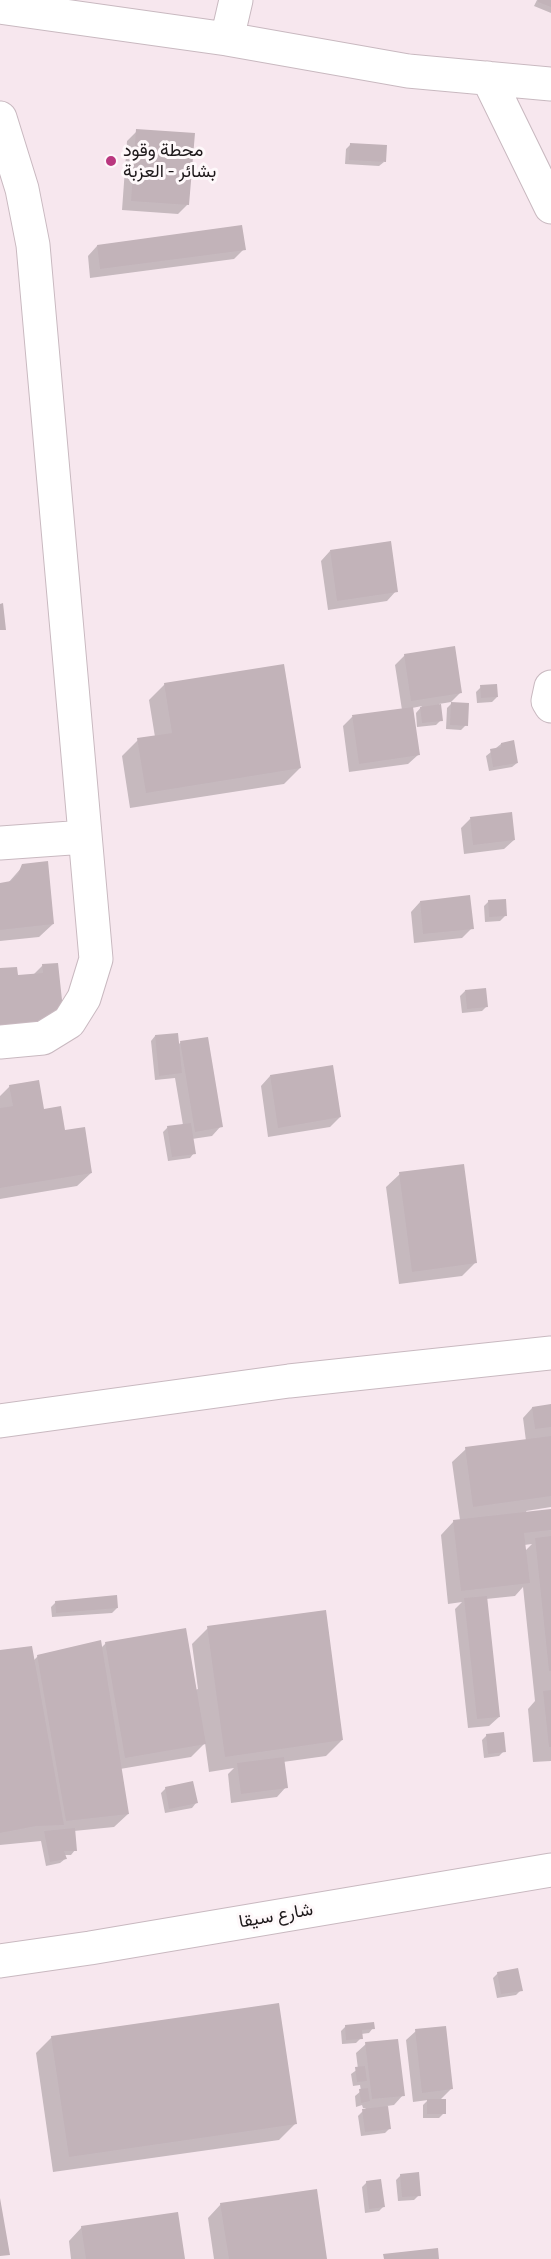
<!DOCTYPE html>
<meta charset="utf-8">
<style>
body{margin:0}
canvas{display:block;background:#f7e7ee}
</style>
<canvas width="551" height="2259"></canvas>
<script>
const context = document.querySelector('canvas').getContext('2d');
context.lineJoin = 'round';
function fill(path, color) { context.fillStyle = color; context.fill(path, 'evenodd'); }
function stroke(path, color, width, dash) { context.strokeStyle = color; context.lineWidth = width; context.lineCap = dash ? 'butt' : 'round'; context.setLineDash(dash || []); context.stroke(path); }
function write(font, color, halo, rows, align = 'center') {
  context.font = font + ' Karla,Vazirmatn,sans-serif'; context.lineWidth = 6; context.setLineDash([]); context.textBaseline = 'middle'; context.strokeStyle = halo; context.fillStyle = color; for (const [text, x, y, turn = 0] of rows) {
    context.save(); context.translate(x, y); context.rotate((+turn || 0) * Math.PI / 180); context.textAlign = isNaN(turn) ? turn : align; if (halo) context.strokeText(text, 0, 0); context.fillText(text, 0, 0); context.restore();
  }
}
const shadow = new Path2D(`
 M 537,0 L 551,0 L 551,13 L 534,6 Z
 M 137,131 L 188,204 L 178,214 L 122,210 L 127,141 Z
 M 351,144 L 384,162 L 379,166 L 345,164 L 346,149 Z
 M 97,246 L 244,249 L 234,259 L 90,278 L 88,256 Z
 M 330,551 L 396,591 L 387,601 L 328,610 L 321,561 Z
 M 405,655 L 460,693 L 451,702 L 439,704 L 441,720 L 436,725 L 417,727 L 416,713 L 422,706 L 412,708 L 418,755 L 408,764 L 349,772 L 343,726 L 352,717 L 402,710 L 395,665 Z
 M 165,684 L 300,768 L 284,784 L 130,808 L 122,756 L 138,740 L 155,737 L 149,700 Z
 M 481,687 L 497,697 L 492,702 L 477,703 L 476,692 Z
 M 451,704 L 466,725 L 461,730 L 446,729 L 447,708 Z
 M 501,744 L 517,763 L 512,767 L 489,771 L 486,756 Z
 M 470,819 L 514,840 L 504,849 L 464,854 L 461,828 Z
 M 23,866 L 53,924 L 39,937 L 0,941 L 0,885 L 8,883 Z
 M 489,901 L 505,916 L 500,921 L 485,922 L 484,906 Z
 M 420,902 L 472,928 L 462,938 L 414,943 L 411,912 Z
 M 43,965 L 53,1032 L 0,1037 L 0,970 L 16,976 L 33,975 Z
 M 465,991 L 487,1006 L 482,1011 L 462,1013 L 460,996 Z
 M 155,1036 L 177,1046 L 181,1042 L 221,1126 L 212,1136 L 192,1139 L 194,1153 L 190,1158 L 168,1161 L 163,1132 L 168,1127 L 183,1125 L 175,1078 L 155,1080 L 151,1041 Z
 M 270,1076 L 340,1117 L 330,1127 L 268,1137 L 261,1086 Z
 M 10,1086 L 43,1110 L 63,1132 L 91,1173 L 77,1186 L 0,1199 L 0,1096 Z
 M 400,1174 L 475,1263 L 462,1276 L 399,1284 L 386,1187 Z
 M 551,1406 L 551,1507 L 526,1511 L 527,1513 L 551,1511 L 551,1761 L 533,1762 L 528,1709 L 535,1701 L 523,1587 L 515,1596 L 486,1599 L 499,1717 L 489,1726 L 468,1728 L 455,1609 L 462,1602 L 448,1604 L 441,1535 L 454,1521 L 460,1520 L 452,1462 L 466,1449 L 526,1441 L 523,1418 L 532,1408 ZM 532,1544 L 525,1551 L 524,1545 Z
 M 56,1602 L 117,1608 L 112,1613 L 52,1617 L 51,1607 Z
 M 208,1628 L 342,1740 L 326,1756 L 283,1762 L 286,1787 L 277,1797 L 231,1803 L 228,1774 L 234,1768 L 209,1772 L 205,1743 L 191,1757 L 120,1769 L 128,1814 L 114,1827 L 74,1831 L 75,1850 L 71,1855 L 64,1855 L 65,1859 L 60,1863 L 46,1866 L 41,1841 L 0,1845 L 0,1652 L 33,1661 L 38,1656 L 101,1648 L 106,1643 L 195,1690 L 198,1689 L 192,1644 Z
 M 487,1735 L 504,1751 L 499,1756 L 484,1758 L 482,1740 Z
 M 166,1788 L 196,1803 L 192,1808 L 165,1813 L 161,1793 Z
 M 498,1973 L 521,1990 L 516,1995 L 497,1998 L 493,1978 Z
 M 346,2026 L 373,2028 L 369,2033 L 361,2034 L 361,2038 L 356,2043 L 342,2044 L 341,2031 Z
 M 416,2031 L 451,2089 L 440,2100 L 444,2113 L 439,2118 L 423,2118 L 423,2105 L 428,2100 L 413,2102 L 406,2040 Z
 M 52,2037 L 295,2124 L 279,2140 L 53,2172 L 36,2053 Z
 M 366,2044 L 403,2095 L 394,2105 L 387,2106 L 390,2128 L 385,2133 L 361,2136 L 358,2116 L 366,2108 L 363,2108 L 362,2105 L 356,2107 L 355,2096 L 361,2091 L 360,2085 L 353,2086 L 351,2074 L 358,2069 L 356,2053 Z
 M 401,2175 L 419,2195 L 414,2200 L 398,2201 L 396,2180 Z
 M 367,2182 L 384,2206 L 379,2211 L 365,2213 L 362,2187 Z
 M 221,2204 L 326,2259 L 214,2259 L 208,2218 Z
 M 82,2227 L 183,2259 L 71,2259 L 69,2241 Z`);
const building = new Path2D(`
 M 538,0 L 551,0 L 551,7 L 538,2 Z
 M 136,129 L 195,133 L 189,205 L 131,201 Z
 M 350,143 L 387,145 L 386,162 L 349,160 Z
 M 242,225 L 246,250 L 100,269 L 97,245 Z
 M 391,541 L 398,592 L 337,601 L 330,550 Z
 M 3,603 L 6,630 L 0,630 L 0,604 Z
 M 455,646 L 462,693 L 411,701 L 404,654 Z
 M 284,664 L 301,768 L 146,793 L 137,738 L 172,733 L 164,683 Z
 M 497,684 L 498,697 L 481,698 L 480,685 Z
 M 451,702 L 469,703 L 468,726 L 450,725 Z
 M 441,704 L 443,721 L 422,723 L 420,707 Z
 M 413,707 L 420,755 L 359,764 L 352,715 Z
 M 514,740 L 518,763 L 493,767 L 490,749 L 501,747 L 501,743 Z
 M 512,812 L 515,840 L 473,845 L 470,817 Z
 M 48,861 L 54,924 L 0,930 L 0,883 L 11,881 L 18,874 L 22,864 Z
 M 470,895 L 474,929 L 423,934 L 420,901 Z
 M 506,899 L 507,916 L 489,917 L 488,900 Z
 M 58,963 L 62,1000 L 66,1000 L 68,1019 L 0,1025 L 0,968 L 17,967 L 18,975 L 43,973 L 42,964 Z
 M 486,988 L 488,1007 L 467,1009 L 465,990 Z
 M 178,1033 L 182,1073 L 159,1076 L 155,1035 Z
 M 208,1037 L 223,1127 L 195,1132 L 180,1041 Z
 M 333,1065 L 341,1117 L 278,1128 L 270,1075 Z
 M 39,1080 L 44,1109 L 61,1106 L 65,1130 L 85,1127 L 92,1173 L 0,1188 L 0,1108 L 13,1106 L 9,1085 Z
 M 191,1123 L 196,1154 L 172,1157 L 167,1126 Z
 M 464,1164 L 477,1263 L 412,1272 L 399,1172 Z
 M 551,1404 L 551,1427 L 535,1429 L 532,1407 Z
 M 551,1436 L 551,1496 L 473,1507 L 465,1447 Z
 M 551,1509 L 551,1530 L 524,1533 L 530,1583 L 461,1591 L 453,1520 Z
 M 551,1536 L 551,1671 L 549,1671 L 535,1538 Z
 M 117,1595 L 118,1608 L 56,1613 L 55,1601 Z
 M 487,1596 L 500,1717 L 477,1719 L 464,1598 Z
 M 326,1610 L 343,1740 L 225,1757 L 207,1626 Z
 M 186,1628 L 206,1744 L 125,1758 L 105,1642 Z
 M 101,1640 L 129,1814 L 66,1821 L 37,1655 Z
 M 32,1646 L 64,1825 L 36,1826 L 0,1833 L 0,1650 Z
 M 551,1690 L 551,1747 L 549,1747 L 543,1691 Z
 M 504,1732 L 506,1752 L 488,1754 L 486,1734 Z
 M 284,1757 L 288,1788 L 241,1794 L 237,1763 Z
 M 193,1781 L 198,1803 L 169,1809 L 165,1787 Z
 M 75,1828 L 77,1851 L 64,1851 L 67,1859 L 50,1862 L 44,1831 Z
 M 518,1968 L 523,1991 L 501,1994 L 497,1972 Z
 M 279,2003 L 297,2124 L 69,2157 L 51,2036 Z
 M 374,2022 L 375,2029 L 362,2030 L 363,2039 L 346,2040 L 345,2025 Z
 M 446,2026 L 453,2089 L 422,2093 L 415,2029 Z
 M 398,2039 L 405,2096 L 372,2099 L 365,2042 Z
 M 365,2066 L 367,2081 L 357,2082 L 355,2067 Z
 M 368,2088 L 370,2101 L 361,2103 L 359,2089 Z
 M 427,2099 L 446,2099 L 446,2114 L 427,2114 Z
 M 388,2106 L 391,2129 L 365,2132 L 362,2109 Z
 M 419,2172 L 421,2196 L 402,2197 L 400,2174 Z
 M 381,2179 L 385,2207 L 369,2209 L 366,2181 Z
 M 317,2189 L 327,2259 L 229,2259 L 220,2203 Z
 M 0,2198 L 10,2255 L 0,2256 Z
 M 178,2212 L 185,2259 L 86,2259 L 81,2226 Z
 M 438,2248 L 439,2259 L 384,2259 L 383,2254 Z`);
const minor = new Path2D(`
 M 0,7 L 227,39 L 408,71 L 551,84
 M 227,39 L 236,0
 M 488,78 L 551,207
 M 0,118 L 22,189 L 33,245 L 96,959 L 84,998 L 69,1022 L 43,1038 L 0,1042
 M 551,687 L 548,701 L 551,706
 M 0,843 L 85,837
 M 0,1421 L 289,1381 L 551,1353
 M 0,1961 L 90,1948 L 551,1870`);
const markers = [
 [111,161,6,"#ba377f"]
];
const poiNames = [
 ["محطة وقود",123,151],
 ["بشائر - العزبة",123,172]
];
const streetNames = [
 ["شارع سيقا",276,1916,-10]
];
fill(shadow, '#0003');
fill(building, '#c2b3b9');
stroke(minor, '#c9b9c0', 35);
stroke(minor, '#fff', 33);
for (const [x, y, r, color] of markers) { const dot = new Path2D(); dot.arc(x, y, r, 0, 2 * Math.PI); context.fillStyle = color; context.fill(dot); stroke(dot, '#fef8fa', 2); }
write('18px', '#1d181a', '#fef8fa', poiNames, 'left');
write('18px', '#1d181a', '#fef8fa', streetNames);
</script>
